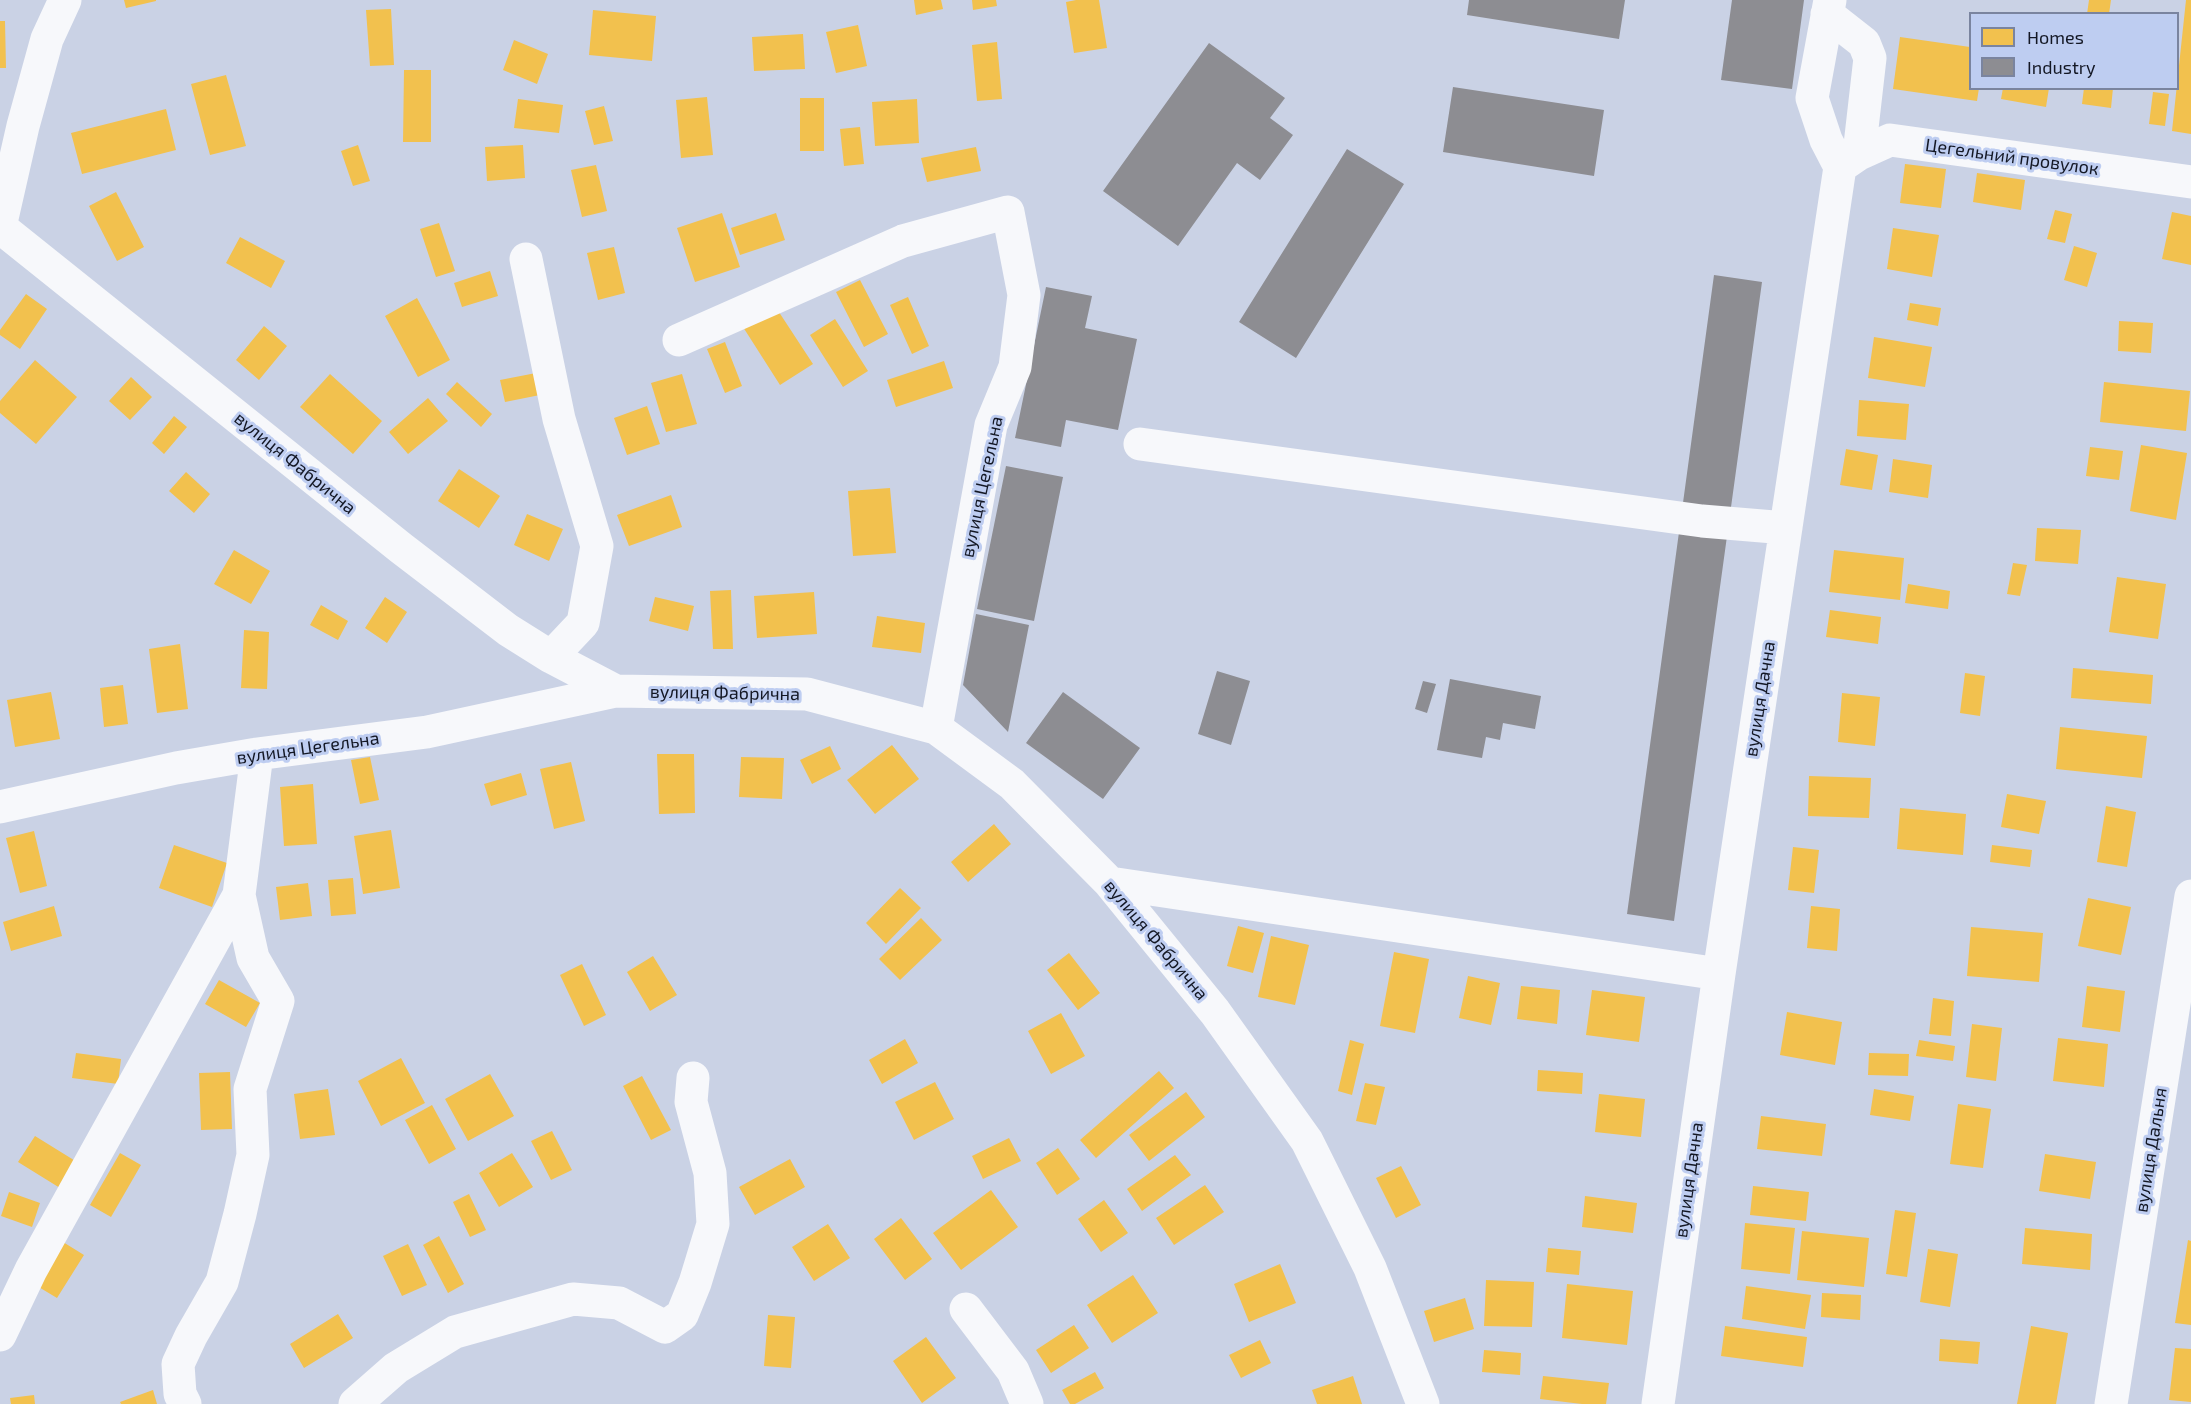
<!DOCTYPE html>
<meta charset="utf-8">
<style>
body{margin:0}
#map{position:relative;width:2191px;height:1404px;overflow:hidden;background:#cad2e5;font-family:"Exo 2",sans-serif}
canvas{display:block}
.legend{position:absolute;left:1969px;top:12px;width:210px;height:78px;box-sizing:border-box;background:#becdf1;border:2px solid #7a849f;margin:0;padding:8px 10px;list-style:none;font-size:18px;color:#131724}
.legend li{display:flex;align-items:center;gap:12px;height:30px}
.legend b{width:30px;border:2px solid #7a849f}
</style>
<div id="map">
<canvas width="2191" height="1404"></canvas>
<ul class="legend">
<li><b style="height:16px;background:#f2c14e"></b>Homes</li>
<li><b style="height:16px;background:#8d8d92"></b>Industry</li>
</ul>
</div>
<script>
const context = document.querySelector('canvas').getContext('2d');
context.lineJoin = 'round';
function fill(path, color) { context.fillStyle = color; context.fill(path, 'evenodd'); }
function stroke(path, color, width, dash) { context.strokeStyle = color; context.lineWidth = width; context.lineCap = dash ? 'butt' : 'round'; context.setLineDash(dash || []); context.stroke(path); }
function write(font, color, halo, rows, align = 'center') {
  context.font = font + ' "Exo 2",sans-serif'; context.lineWidth = 6; context.setLineDash([]); context.textBaseline = 'middle'; context.strokeStyle = halo; context.fillStyle = color; for (const [text, x, y, turn = 0] of rows) {
    context.save(); context.translate(x, y); context.rotate((+turn || 0) * Math.PI / 180); context.textAlign = isNaN(turn) ? turn : align; if (halo) context.strokeText(text, 0, 0); context.fillText(text, 0, 0); context.restore();
  }
}
const homes = new Path2D(`
 M 124,0 L 156,0 L 156,1 L 126,8 Z
 M 914,0 L 941,0 L 943,9 L 916,15 Z
 M 972,0 L 996,0 L 997,6 L 973,10 Z
 M 1076,0 L 1099,0 L 1107,48 L 1074,53 L 1066,2 Z
 M 2089,0 L 2111,0 L 2109,14 L 2087,14 Z
 M 2186,0 L 2191,0 L 2191,134 L 2172,131 Z
 M 391,9 L 394,65 L 370,66 L 366,10 Z
 M 593,10 L 656,16 L 652,61 L 589,55 Z
 M 0,21 L 5,21 L 6,68 L 0,68 Z
 M 858,25 L 867,66 L 836,73 L 826,32 Z
 M 803,34 L 805,69 L 754,71 L 752,37 Z
 M 1900,37 L 1970,47 L 1970,88 L 1979,88 L 1977,101 L 1893,89 Z
 M 514,40 L 548,54 L 537,84 L 503,70 Z
 M 997,42 L 1002,99 L 977,101 L 972,45 Z
 M 404,70 L 431,70 L 431,142 L 403,142 Z
 M 226,75 L 246,146 L 210,155 L 191,84 Z
 M 2003,88 L 2049,88 L 2046,107 L 2001,99 Z
 M 2084,88 L 2113,88 L 2111,108 L 2082,104 Z
 M 2153,92 L 2169,94 L 2165,126 L 2149,124 Z
 M 707,97 L 713,155 L 681,158 L 676,100 Z
 M 800,98 L 824,98 L 824,151 L 800,151 Z
 M 518,99 L 563,105 L 559,133 L 514,128 Z
 M 917,99 L 919,143 L 875,146 L 872,102 Z
 M 604,106 L 613,141 L 594,145 L 585,111 Z
 M 166,109 L 176,150 L 82,174 L 71,133 Z
 M 860,127 L 864,164 L 844,166 L 840,129 Z
 M 358,145 L 370,181 L 353,186 L 341,151 Z
 M 523,145 L 525,178 L 487,181 L 485,147 Z
 M 976,147 L 981,171 L 927,182 L 921,158 Z
 M 1905,164 L 1946,169 L 1941,208 L 1900,203 Z
 M 596,165 L 607,211 L 582,217 L 571,170 Z
 M 1977,173 L 2025,180 L 2021,210 L 1973,202 Z
 M 116,192 L 144,247 L 117,261 L 89,206 Z
 M 2055,210 L 2072,214 L 2065,243 L 2047,239 Z
 M 2172,212 L 2191,216 L 2191,265 L 2162,259 Z
 M 722,213 L 740,267 L 695,282 L 677,228 Z
 M 776,213 L 785,240 L 740,255 L 731,228 Z
 M 439,223 L 455,271 L 436,277 L 420,229 Z
 M 1893,228 L 1939,235 L 1932,277 L 1887,269 Z
 M 240,237 L 285,261 L 271,288 L 226,263 Z
 M 2074,246 L 2097,253 L 2087,287 L 2064,280 Z
 M 614,247 L 625,293 L 598,300 L 587,253 Z
 M 490,271 L 498,296 L 462,307 L 454,283 Z
 M 860,280 L 888,334 L 864,347 L 836,292 Z
 M 26,294 L 47,309 L 20,349 L 0,335 L 0,330 Z
 M 908,297 L 929,346 L 912,354 L 890,305 Z
 M 417,298 L 450,360 L 418,377 L 385,316 Z
 M 1910,303 L 1941,308 L 1938,326 L 1907,320 Z
 M 775,306 L 813,364 L 780,385 L 743,327 Z
 M 835,319 L 868,371 L 843,387 L 810,335 Z
 M 2119,321 L 2153,323 L 2151,353 L 2118,351 Z
 M 264,326 L 287,346 L 259,380 L 236,360 Z
 M 1874,337 L 1932,347 L 1925,387 L 1868,378 Z
 M 725,342 L 742,386 L 725,393 L 707,349 Z
 M 35,360 L 77,397 L 36,444 L 0,413 L 0,401 Z
 M 944,361 L 953,388 L 896,407 L 887,380 Z
 M 536,373 L 540,395 L 505,402 L 500,380 Z
 M 330,374 L 382,421 L 353,454 L 300,407 Z
 M 682,374 L 697,424 L 666,432 L 651,383 Z
 M 131,377 L 152,397 L 130,420 L 109,401 Z
 M 457,382 L 492,414 L 481,427 L 446,394 Z
 M 2104,382 L 2190,391 L 2186,431 L 2100,422 Z
 M 428,398 L 448,421 L 408,454 L 389,432 Z
 M 1859,400 L 1909,404 L 1906,440 L 1857,436 Z
 M 647,406 L 660,444 L 627,455 L 614,418 Z
 M 174,416 L 187,427 L 164,454 L 152,443 Z
 M 2141,445 L 2187,453 L 2176,520 L 2130,511 Z
 M 2090,447 L 2123,451 L 2119,480 L 2086,476 Z
 M 1846,449 L 1878,455 L 1872,490 L 1840,485 Z
 M 1893,459 L 1932,465 L 1928,498 L 1889,492 Z
 M 459,469 L 500,496 L 479,528 L 438,501 Z
 M 186,472 L 210,494 L 194,513 L 169,491 Z
 M 890,488 L 896,553 L 853,556 L 848,491 Z
 M 671,495 L 682,527 L 629,546 L 617,515 Z
 M 527,514 L 563,529 L 549,561 L 514,545 Z
 M 2037,528 L 2081,530 L 2078,564 L 2035,561 Z
 M 234,550 L 270,571 L 251,604 L 214,584 Z
 M 1834,550 L 1904,558 L 1900,600 L 1829,592 Z
 M 2013,563 L 2027,565 L 2020,596 L 2007,594 Z
 M 2117,577 L 2166,584 L 2158,639 L 2109,632 Z
 M 1908,584 L 1950,591 L 1948,609 L 1905,603 Z
 M 731,590 L 733,649 L 713,649 L 710,591 Z
 M 814,592 L 817,634 L 757,638 L 754,596 Z
 M 385,597 L 407,612 L 387,643 L 365,628 Z
 M 655,597 L 694,606 L 688,631 L 649,621 Z
 M 321,605 L 348,621 L 338,640 L 310,625 Z
 M 1830,610 L 1881,617 L 1878,644 L 1826,637 Z
 M 877,616 L 925,623 L 921,653 L 872,647 Z
 M 244,630 L 269,632 L 267,689 L 241,688 Z
 M 180,644 L 188,709 L 157,713 L 149,649 Z
 M 2073,668 L 2153,675 L 2151,704 L 2071,698 Z
 M 1965,673 L 1985,676 L 1980,716 L 1960,713 Z
 M 123,685 L 128,724 L 104,727 L 100,688 Z
 M 51,692 L 60,739 L 15,747 L 7,700 Z
 M 1842,693 L 1880,697 L 1875,746 L 1838,742 Z
 M 2060,727 L 2147,736 L 2142,778 L 2056,769 Z
 M 892,745 L 919,779 L 875,814 L 847,780 Z
 M 830,746 L 841,769 L 812,784 L 800,760 Z
 M 657,754 L 694,754 L 695,813 L 659,814 Z
 M 370,757 L 379,800 L 360,804 L 351,760 Z
 M 741,757 L 784,758 L 782,799 L 739,797 Z
 M 571,762 L 585,821 L 554,829 L 540,769 Z
 M 521,773 L 527,795 L 491,806 L 484,784 Z
 M 1809,776 L 1871,778 L 1869,818 L 1808,816 Z
 M 313,784 L 317,844 L 284,846 L 280,787 Z
 M 2007,794 L 2046,801 L 2039,834 L 2001,827 Z
 M 2106,806 L 2136,812 L 2127,867 L 2097,862 Z
 M 1900,808 L 1966,814 L 1963,855 L 1897,849 Z
 M 994,824 L 1011,844 L 968,882 L 951,862 Z
 M 391,830 L 400,888 L 363,894 L 354,836 Z
 M 34,831 L 47,886 L 20,893 L 6,838 Z
 M 174,845 L 227,863 L 212,907 L 159,888 Z
 M 1992,845 L 2032,850 L 2030,867 L 1990,862 Z
 M 1793,847 L 1819,850 L 1814,893 L 1788,890 Z
 M 353,878 L 356,914 L 331,916 L 328,880 Z
 M 308,883 L 312,916 L 280,920 L 276,887 Z
 M 900,888 L 921,908 L 886,944 L 866,923 Z
 M 2088,898 L 2131,907 L 2121,955 L 2078,946 Z
 M 54,906 L 62,936 L 11,951 L 3,922 Z
 M 1811,906 L 1840,909 L 1837,951 L 1807,948 Z
 M 921,918 L 942,940 L 900,980 L 879,959 Z
 M 1238,926 L 1264,933 L 1253,973 L 1227,966 Z
 M 1971,927 L 2043,933 L 2039,982 L 1967,976 Z
 M 1271,936 L 1309,945 L 1295,1005 L 1258,997 Z
 M 1394,952 L 1429,959 L 1415,1033 L 1380,1026 Z
 M 1069,953 L 1100,993 L 1078,1010 L 1047,970 Z
 M 653,956 L 677,995 L 650,1011 L 627,972 Z
 M 582,964 L 606,1015 L 584,1026 L 560,975 Z
 M 1468,976 L 1500,983 L 1491,1025 L 1459,1018 Z
 M 219,980 L 260,1003 L 246,1027 L 205,1004 Z
 M 1521,986 L 1560,990 L 1557,1024 L 1517,1019 Z
 M 2087,986 L 2125,991 L 2120,1032 L 2082,1027 Z
 M 1592,990 L 1645,997 L 1639,1042 L 1586,1035 Z
 M 1933,998 L 1954,1001 L 1951,1036 L 1929,1034 Z
 M 1787,1012 L 1842,1022 L 1835,1065 L 1780,1055 Z
 M 1061,1013 L 1085,1056 L 1051,1074 L 1028,1031 Z
 M 1972,1024 L 2002,1028 L 1996,1081 L 1966,1077 Z
 M 2058,1038 L 2108,1044 L 2104,1087 L 2053,1081 Z
 M 905,1039 L 918,1063 L 882,1084 L 869,1060 Z
 M 1350,1040 L 1364,1044 L 1352,1095 L 1338,1091 Z
 M 1919,1040 L 1955,1046 L 1953,1061 L 1916,1056 Z
 M 76,1053 L 121,1059 L 118,1084 L 72,1078 Z
 M 1869,1053 L 1909,1054 L 1908,1076 L 1868,1075 Z
 M 401,1058 L 425,1103 L 381,1126 L 358,1081 Z
 M 1538,1070 L 1583,1073 L 1582,1094 L 1537,1091 Z
 M 1159,1071 L 1174,1088 L 1096,1158 L 1080,1140 Z
 M 230,1072 L 232,1129 L 201,1130 L 199,1073 Z
 M 490,1074 L 514,1116 L 468,1141 L 445,1099 Z
 M 642,1076 L 671,1130 L 651,1140 L 623,1086 Z
 M 935,1082 L 954,1119 L 914,1140 L 895,1102 Z
 M 1365,1083 L 1385,1087 L 1376,1125 L 1356,1121 Z
 M 328,1089 L 335,1135 L 300,1139 L 294,1094 Z
 M 1874,1089 L 1914,1096 L 1910,1121 L 1870,1115 Z
 M 1186,1092 L 1205,1117 L 1149,1161 L 1129,1135 Z
 M 1599,1094 L 1645,1099 L 1641,1137 L 1595,1132 Z
 M 1958,1104 L 1991,1109 L 1983,1168 L 1950,1164 Z
 M 432,1105 L 456,1149 L 429,1164 L 405,1120 Z
 M 1761,1116 L 1826,1124 L 1822,1156 L 1757,1149 Z
 M 552,1131 L 572,1170 L 551,1180 L 531,1141 Z
 M 35,1136 L 77,1162 L 60,1188 L 18,1162 Z
 M 1009,1138 L 1021,1161 L 983,1179 L 972,1156 Z
 M 1058,1148 L 1080,1179 L 1057,1195 L 1036,1163 Z
 M 120,1153 L 141,1165 L 111,1217 L 90,1205 Z
 M 512,1153 L 533,1187 L 499,1207 L 479,1173 Z
 M 2045,1154 L 2096,1162 L 2090,1199 L 2039,1191 Z
 M 1175,1155 L 1191,1175 L 1142,1211 L 1127,1189 Z
 M 790,1159 L 805,1187 L 755,1215 L 739,1187 Z
 M 1401,1166 L 1421,1205 L 1396,1218 L 1376,1178 Z
 M 1205,1185 L 1224,1212 L 1174,1245 L 1156,1218 Z
 M 1753,1186 L 1809,1192 L 1806,1221 L 1750,1215 Z
 M 991,1190 L 1018,1227 L 961,1270 L 933,1233 Z
 M 9,1192 L 40,1203 L 32,1227 L 1,1216 Z
 M 469,1194 L 486,1230 L 470,1237 L 453,1202 Z
 M 1585,1196 L 1637,1203 L 1633,1233 L 1582,1227 Z
 M 1104,1200 L 1128,1233 L 1101,1252 L 1078,1219 Z
 M 1895,1210 L 1916,1213 L 1907,1277 L 1886,1274 Z
 M 901,1218 L 932,1259 L 905,1280 L 874,1239 Z
 M 1745,1223 L 1795,1228 L 1790,1274 L 1741,1269 Z
 M 828,1224 L 850,1258 L 814,1281 L 792,1247 Z
 M 2025,1228 L 2092,1234 L 2090,1270 L 2022,1264 Z
 M 1802,1231 L 1869,1238 L 1864,1287 L 1797,1280 Z
 M 439,1236 L 464,1284 L 448,1293 L 423,1245 Z
 M 2188,1240 L 2191,1241 L 2191,1325 L 2175,1323 Z
 M 63,1242 L 84,1255 L 57,1298 L 37,1286 Z
 M 408,1244 L 427,1285 L 402,1296 L 383,1256 Z
 M 1548,1248 L 1581,1251 L 1579,1275 L 1546,1272 Z
 M 1928,1249 L 1958,1254 L 1950,1307 L 1920,1302 Z
 M 1280,1264 L 1296,1303 L 1249,1322 L 1234,1284 Z
 M 1133,1275 L 1158,1313 L 1112,1343 L 1087,1305 Z
 M 1486,1280 L 1534,1282 L 1532,1327 L 1484,1326 Z
 M 1567,1284 L 1633,1291 L 1627,1345 L 1562,1338 Z
 M 1746,1286 L 1811,1295 L 1805,1329 L 1742,1319 Z
 M 1822,1293 L 1861,1295 L 1860,1320 L 1821,1317 Z
 M 1465,1298 L 1474,1329 L 1434,1342 L 1424,1311 Z
 M 338,1314 L 353,1338 L 304,1368 L 290,1344 Z
 M 768,1315 L 795,1317 L 791,1368 L 764,1366 Z
 M 1074,1325 L 1089,1348 L 1051,1373 L 1036,1350 Z
 M 1725,1326 L 1807,1337 L 1803,1367 L 1721,1356 Z
 M 2031,1326 L 2068,1333 L 2056,1404 L 2017,1404 Z
 M 926,1337 L 956,1378 L 922,1403 L 893,1361 Z
 M 1940,1339 L 1980,1342 L 1978,1364 L 1939,1361 Z
 M 1260,1340 L 1271,1363 L 1241,1378 L 1229,1355 Z
 M 2175,1348 L 2191,1349 L 2191,1402 L 2169,1400 Z
 M 1484,1350 L 1521,1353 L 1520,1375 L 1482,1372 Z
 M 1095,1372 L 1104,1388 L 1075,1404 L 1070,1404 L 1062,1390 Z
 M 1353,1376 L 1362,1404 L 1317,1404 L 1312,1390 Z
 M 1543,1376 L 1609,1383 L 1606,1404 L 1582,1404 L 1540,1399 Z
 M 153,1390 L 157,1404 L 121,1404 L 120,1402 Z
 M 34,1395 L 35,1404 L 11,1404 L 10,1398 Z`);
const industry = new Path2D(`
 M 1469,0 L 1625,0 L 1619,39 L 1467,15 Z
 M 1732,0 L 1804,0 L 1792,89 L 1721,80 Z
 M 1209,43 L 1285,98 L 1270,118 L 1293,135 L 1260,180 L 1237,163 L 1178,246 L 1103,191 Z
 M 1453,87 L 1604,110 L 1594,176 L 1443,152 Z
 M 1347,149 L 1404,184 L 1296,358 L 1239,322 Z
 M 1714,275 L 1762,282 L 1674,921 L 1627,914 Z
 M 1046,287 L 1092,296 L 1085,328 L 1137,339 L 1118,430 L 1066,420 L 1061,447 L 1015,438 Z
 M 1006,466 L 1063,477 L 1034,621 L 977,609 Z
 M 976,614 L 1029,625 L 1008,732 L 963,685 Z
 M 1217,671 L 1250,681 L 1231,745 L 1198,734 Z
 M 1450,679 L 1541,696 L 1535,729 L 1503,723 L 1500,740 L 1486,737 L 1482,758 L 1437,750 Z
 M 1423,681 L 1436,684 L 1427,713 L 1415,709 Z
 M 1063,692 L 1140,748 L 1103,799 L 1026,743 Z`);
const minor = new Path2D(`
 M 1827,14 L 1864,43 L 1870,58 L 1859,154
 M 1840,167 L 1859,154 L 1890,140 L 2191,182
 M 0,227 L 401,548 L 508,630 L 551,657 L 616,691 L 807,694 L 936,728 L 1012,784 L 1110,883 L 1215,1012 L 1307,1141 L 1370,1268 L 1423,1404
 M 0,227 L 23,126 L 47,39 L 65,0
 M 526,259 L 559,419 L 597,546 L 583,623 L 551,657
 M 679,340 L 903,241 L 1008,212 L 1024,295 L 1015,367 L 991,425 L 936,728
 M 1140,444 L 1702,521 L 1786,528
 M 0,807 L 176,768 L 257,754 L 427,732 L 616,691
 M 1110,883 L 1719,974
 M 966,1309 L 1013,1371 L 1027,1404
 M 0,1335 L 31,1270 L 239,895 L 257,754
 M 185,1404 L 180,1394 L 178,1364 L 191,1336 L 222,1282 L 240,1214 L 253,1155 L 250,1089 L 278,1001 L 253,958 L 239,895
 M 355,1404 L 396,1368 L 455,1332 L 573,1299 L 619,1303 L 665,1327 L 682,1315 L 695,1283 L 713,1224 L 710,1173 L 691,1102 L 693,1078
 M 1658,1404 L 1719,974 L 1840,167 L 1826,140 L 1812,98 L 1830,0
 M 2111,1404 L 2191,896`);
const streetNames = [
 ["Цегельний провулок",2012,157,8],
 ["вулиця Фабрична",295,463,39],
 ["вулиця Цегельна",982,487,-78],
 ["вулиця Фабрична",725,693,1],
 ["вулиця Дачна",1760,699,-81],
 ["вулиця Цегельна",308,748,-8],
 ["вулиця Фабрична",1156,940,50],
 ["вулиця Дальня",2151,1150,-81],
 ["вулиця Дачна",1689,1180,-82]
];
fill(homes, '#f2c14e');
fill(industry, '#8d8d92');
stroke(minor, '#f7f8fb', 33);
write('18px', '#131724', '#becdf1', streetNames);
</script>
